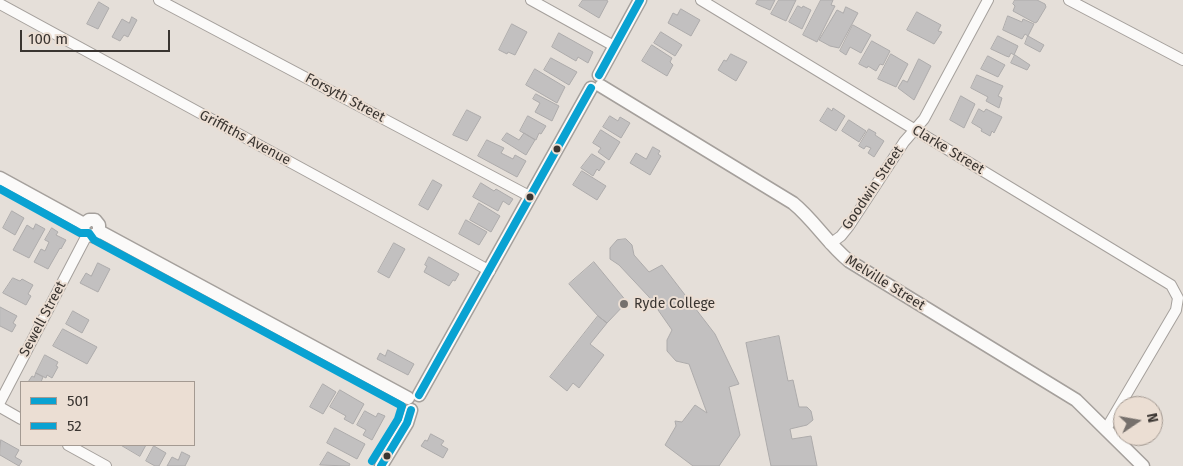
<!DOCTYPE html>
<style>
body{margin:0}
#map{position:relative;width:1183px;height:466px;overflow:hidden;background:#e5dfd9;font-family:"Fira Sans",sans-serif}
canvas{display:block}
.legend{position:absolute;left:20px;top:381px;width:175px;height:65px;box-sizing:border-box;background:#ebded3;border:1px solid #a49a92;margin:0;padding:6px 9px;list-style:none;font-size:15px;color:#3a3531}
.legend li{display:flex;align-items:center;gap:10px;height:25px}
.legend b{width:25px;border:1px solid #a49a92}
.north{position:absolute;left:1113px;top:396px;width:50px;height:50px;box-sizing:border-box;background:#ebded3;border:1px solid #a49a92;border-radius:50%;rotate:78deg;font-size:14px;font-weight:700;line-height:20px;text-align:center;color:#3a3531}
.north::after{content:'';display:block;margin:auto;width:18px;height:22px;background:#76706c;clip-path:polygon(50% 0,100% 100%,50% 72%,0 100%)}
.scale{position:absolute;left:20px;top:30px;width:150px;height:22px;box-sizing:border-box;border:2px solid #3a3531;border-top:0;padding-left:6px;font-size:15px;line-height:18px;white-space:nowrap;color:#3a3531;-webkit-text-stroke:4px #ebded3;paint-order:stroke}
</style>
<div id="map">
<canvas width="1183" height="466"></canvas>
<ul class="legend">
<li><b style="height:6px;background:#09a2d2"></b>501</li>
<li><b style="height:6px;background:#09a2d2"></b>52</li>
</ul>
<div class="north">N</div>
<div class="scale">100 m</div>
</div>
<script>
const context = document.querySelector('canvas').getContext('2d');
context.lineJoin = 'round';
function fill(path, color) { context.fillStyle = color; context.fill(path, 'evenodd'); }
function stroke(path, color, width, dash) { context.strokeStyle = color; context.lineWidth = width; context.lineCap = dash ? 'butt' : 'round'; context.setLineDash(dash || []); context.stroke(path); }
function write(font, color, halo, rows, align = 'center') {
  context.font = font + ' "Fira Sans",sans-serif'; context.lineWidth = 4; context.setLineDash([]); context.textBaseline = 'middle'; context.strokeStyle = halo; context.fillStyle = color; for (const [text, x, y, turn = 0] of rows) {
    context.save(); context.translate(x, y); context.rotate((+turn || 0) * Math.PI / 180); context.textAlign = isNaN(turn) ? turn : align; if (halo) context.strokeText(text, 0, 0); context.fillText(text, 0, 0); context.restore();
  }
}
const building = new Path2D(`
 M 583,0 L 606,0 L 608,1 L 599,18 L 579,6 Z
 M 758,0 L 775,0 L 770,10 L 756,4 Z
 M 779,0 L 796,0 L 786,21 L 771,14 Z
 M 821,0 L 833,0 L 831,5 L 835,6 L 817,42 L 803,35 Z
 M 1015,0 L 1037,0 L 1045,4 L 1046,7 L 1037,22 L 1035,23 L 1013,11 L 1015,6 L 1013,4 Z
 M 99,2 L 109,8 L 98,29 L 87,24 Z
 M 798,6 L 802,8 L 803,6 L 811,10 L 802,29 L 789,22 Z
 M 846,7 L 858,13 L 839,48 L 830,46 L 819,40 L 837,10 L 843,13 Z
 M 681,9 L 700,20 L 691,36 L 668,23 L 673,13 L 677,15 Z
 M 917,12 L 941,25 L 938,31 L 942,32 L 934,44 L 907,30 Z
 M 1008,16 L 1022,22 L 1023,19 L 1034,24 L 1028,36 L 1025,34 L 1022,39 L 1003,30 Z
 M 132,17 L 137,20 L 128,37 L 124,35 L 120,41 L 112,37 L 122,19 L 129,23 Z
 M 512,24 L 527,32 L 515,55 L 508,52 L 507,54 L 499,50 Z
 M 853,25 L 871,35 L 861,53 L 850,47 L 846,55 L 840,51 Z
 M 661,32 L 682,45 L 675,56 L 654,43 Z
 M 559,33 L 593,52 L 588,63 L 578,57 L 576,61 L 552,47 Z
 M 998,36 L 1018,46 L 1014,55 L 1011,53 L 1009,57 L 1006,56 L 991,49 Z
 M 1028,36 L 1044,45 L 1040,52 L 1025,44 Z
 M 872,41 L 890,51 L 883,65 L 880,64 L 876,71 L 868,66 L 867,68 L 859,64 Z
 M 652,45 L 672,58 L 670,62 L 673,65 L 667,76 L 642,61 Z
 M 731,54 L 747,62 L 736,81 L 718,70 L 724,60 L 726,61 Z
 M 891,54 L 908,64 L 896,87 L 878,79 Z
 M 1015,55 L 1030,65 L 1027,70 L 1011,63 Z
 M 988,56 L 1005,65 L 998,77 L 981,69 Z
 M 551,58 L 577,72 L 569,85 L 544,70 Z
 M 919,59 L 931,66 L 914,100 L 898,88 L 903,80 L 907,82 Z
 M 535,69 L 565,87 L 557,103 L 526,85 Z
 M 977,75 L 1003,86 L 998,96 L 1002,98 L 999,108 L 986,101 L 988,97 L 971,88 Z
 M 536,94 L 559,106 L 552,121 L 535,112 L 540,103 L 533,99 Z
 M 961,96 L 975,104 L 964,128 L 950,120 Z
 M 828,108 L 832,111 L 833,108 L 845,116 L 836,131 L 820,121 Z
 M 979,109 L 984,112 L 986,109 L 1002,117 L 994,133 L 992,131 L 990,136 L 981,131 L 982,129 L 972,123 Z
 M 467,110 L 481,117 L 467,141 L 453,135 Z
 M 528,116 L 546,126 L 541,134 L 539,133 L 536,140 L 520,131 Z
 M 610,116 L 618,121 L 620,117 L 630,123 L 621,138 L 603,127 Z
 M 849,120 L 866,131 L 859,142 L 842,131 Z
 M 869,129 L 876,133 L 875,135 L 884,141 L 874,157 L 868,153 L 871,148 L 866,146 L 864,149 L 859,146 Z
 M 601,130 L 620,142 L 609,160 L 598,152 L 601,148 L 593,143 Z
 M 507,133 L 519,140 L 524,133 L 535,140 L 526,155 L 502,140 Z
 M 487,140 L 504,148 L 501,153 L 513,159 L 515,155 L 526,161 L 517,177 L 478,156 Z
 M 653,147 L 660,151 L 658,154 L 661,156 L 650,175 L 630,163 L 636,153 L 646,159 Z
 M 592,154 L 605,162 L 599,171 L 597,169 L 593,176 L 581,168 Z
 M 582,171 L 606,186 L 597,200 L 573,185 Z
 M 433,180 L 442,185 L 428,210 L 419,205 Z
 M 481,183 L 494,191 L 496,189 L 513,199 L 509,205 L 503,201 L 498,211 L 473,197 Z
 M 479,203 L 500,216 L 491,232 L 470,220 Z
 M 12,211 L 24,218 L 15,235 L 3,228 Z
 M 466,220 L 487,232 L 479,245 L 459,234 Z
 M 36,224 L 45,229 L 29,258 L 13,250 L 27,225 L 33,229 Z
 M 52,228 L 58,232 L 56,235 L 66,240 L 61,249 L 60,248 L 48,269 L 34,262 L 41,249 L 45,251 L 49,242 L 45,240 Z
 M 626,239 L 632,245 L 634,255 L 649,272 L 662,265 L 715,334 L 739,384 L 729,387 L 740,435 L 719,466 L 693,466 L 665,445 L 676,426 L 675,421 L 682,422 L 695,405 L 707,413 L 689,364 L 676,361 L 667,351 L 667,340 L 672,330 L 649,297 L 619,265 L 610,259 L 610,248 L 617,240 Z
 M 394,243 L 405,249 L 389,278 L 378,272 Z
 M 429,257 L 459,274 L 455,281 L 453,280 L 449,286 L 424,272 L 427,266 L 425,265 Z
 M 594,262 L 627,302 L 607,323 L 598,316 L 569,284 Z
 M 98,263 L 110,269 L 98,292 L 80,283 L 86,273 L 91,276 Z
 M 13,278 L 20,281 L 22,279 L 33,285 L 28,294 L 31,296 L 26,305 L 3,293 Z
 M 0,307 L 17,316 L 13,323 L 16,325 L 12,332 L 0,326 Z
 M 73,311 L 89,320 L 82,333 L 66,324 Z
 M 598,316 L 607,323 L 590,344 L 604,355 L 579,388 L 573,383 L 567,391 L 550,377 Z
 M 63,329 L 97,347 L 87,364 L 53,346 Z
 M 779,336 L 788,381 L 793,380 L 799,407 L 807,407 L 811,411 L 813,420 L 807,425 L 790,429 L 792,439 L 811,436 L 817,466 L 771,466 L 746,343 Z
 M 388,350 L 414,364 L 408,375 L 377,359 L 380,353 L 385,356 Z
 M 45,355 L 58,362 L 56,366 L 58,367 L 52,378 L 47,375 L 46,378 L 36,373 Z
 M 36,373 L 43,377 L 41,382 L 28,382 L 32,376 L 34,377 Z
 M 323,384 L 336,392 L 323,414 L 310,407 Z
 M 340,390 L 364,404 L 353,424 L 344,419 L 346,416 L 330,407 Z
 M 365,411 L 376,417 L 378,413 L 385,416 L 372,440 L 363,435 L 366,430 L 357,425 Z
 M 335,428 L 365,444 L 357,459 L 327,443 Z
 M 431,434 L 444,441 L 441,445 L 448,449 L 443,458 L 421,446 L 425,440 L 427,441 Z
 M 1,440 L 19,450 L 15,457 L 22,461 L 19,466 L 0,455 Z
 M 121,445 L 146,445 L 140,456 Z
 M 154,446 L 166,453 L 159,466 L 155,466 L 146,461 Z
 M 182,452 L 190,456 L 185,466 L 167,466 L 172,457 L 178,460 Z
 M 328,452 L 350,464 L 349,466 L 320,465 Z`);
const minor = new Path2D(`
 M 159,0 L 531,197
 M 531,0 L 614,46
 M 701,0 L 1171,285 L 1178,298 L 1176,310 L 1106,429
 M 1069,0 L 1183,60
 M 0,4 L 490,271
 M 830,244 L 841,236 L 849,226 L 904,142 L 924,119 L 988,0
 M 0,402 L 87,235
 M 0,407 L 21,419
 M 68,445 L 106,466`);
const tertiary = new Path2D(`
 M 599,75 L 640,0
 M 601,86 L 793,203 C 814,220 828,244 849,261 L 1076,400 L 1143,466
 M 0,178 L 84,224
 M 84,224 L 83,230 L 87,235 L 94,236 L 99,231
 M 84,224 L 89,220 L 95,220 L 99,225 L 99,231
 M 99,231 L 408,398
 M 419,395 L 591,88
 M 381,466 L 407,423 L 411,410`);
const bus1 = new Path2D(`
 M 599,75 L 640,0
 M 419,395 L 591,88
 M 381,466 L 407,423 L 411,410`);
const bus2 = new Path2D(`
 M 0,189 L 80,233 L 89,233 L 94,240 L 402,406 L 398,419 L 372,461`);
const markers = [
 [557,149,4.5,"#3a3531"],
 [530,197,4.5,"#3a3531"],
 [624,304,5,"#76706c"],
 [387,456,4.5,"#3a3531"]
];
const streetNames = [
 ["Forsyth Street",345,98,28],
 ["Griffiths Avenue",245,138,28],
 ["Clarke Street",948,150,31],
 ["Goodwin Street",873,188,-56],
 ["Melville Street",885,283,32],
 ["Sewell Street",43,319,-62]
];
const poiNames = [
 ["Ryde College",634,304]
];
fill(building, '#c2c0c0');
stroke(building, '#adabab', 1);
stroke(minor, '#a5a09c', 12);
stroke(tertiary, '#a5a09c', 15);
stroke(minor, '#fbfaf9', 10);
stroke(tertiary, '#fbfaf9', 12);
stroke(bus1, '#09a2d2', 8);
stroke(bus2, '#09a2d2', 8);
for (const [x, y, r, color] of markers) { const dot = new Path2D(); dot.arc(x, y, r, 0, 2 * Math.PI); context.fillStyle = color; context.fill(dot); stroke(dot, '#ebded3', 2); }
write('14px', '#3a3531', '#ebded3', streetNames);
write('14px', '#3a3531', '#ebded3', poiNames, 'left');
</script>
